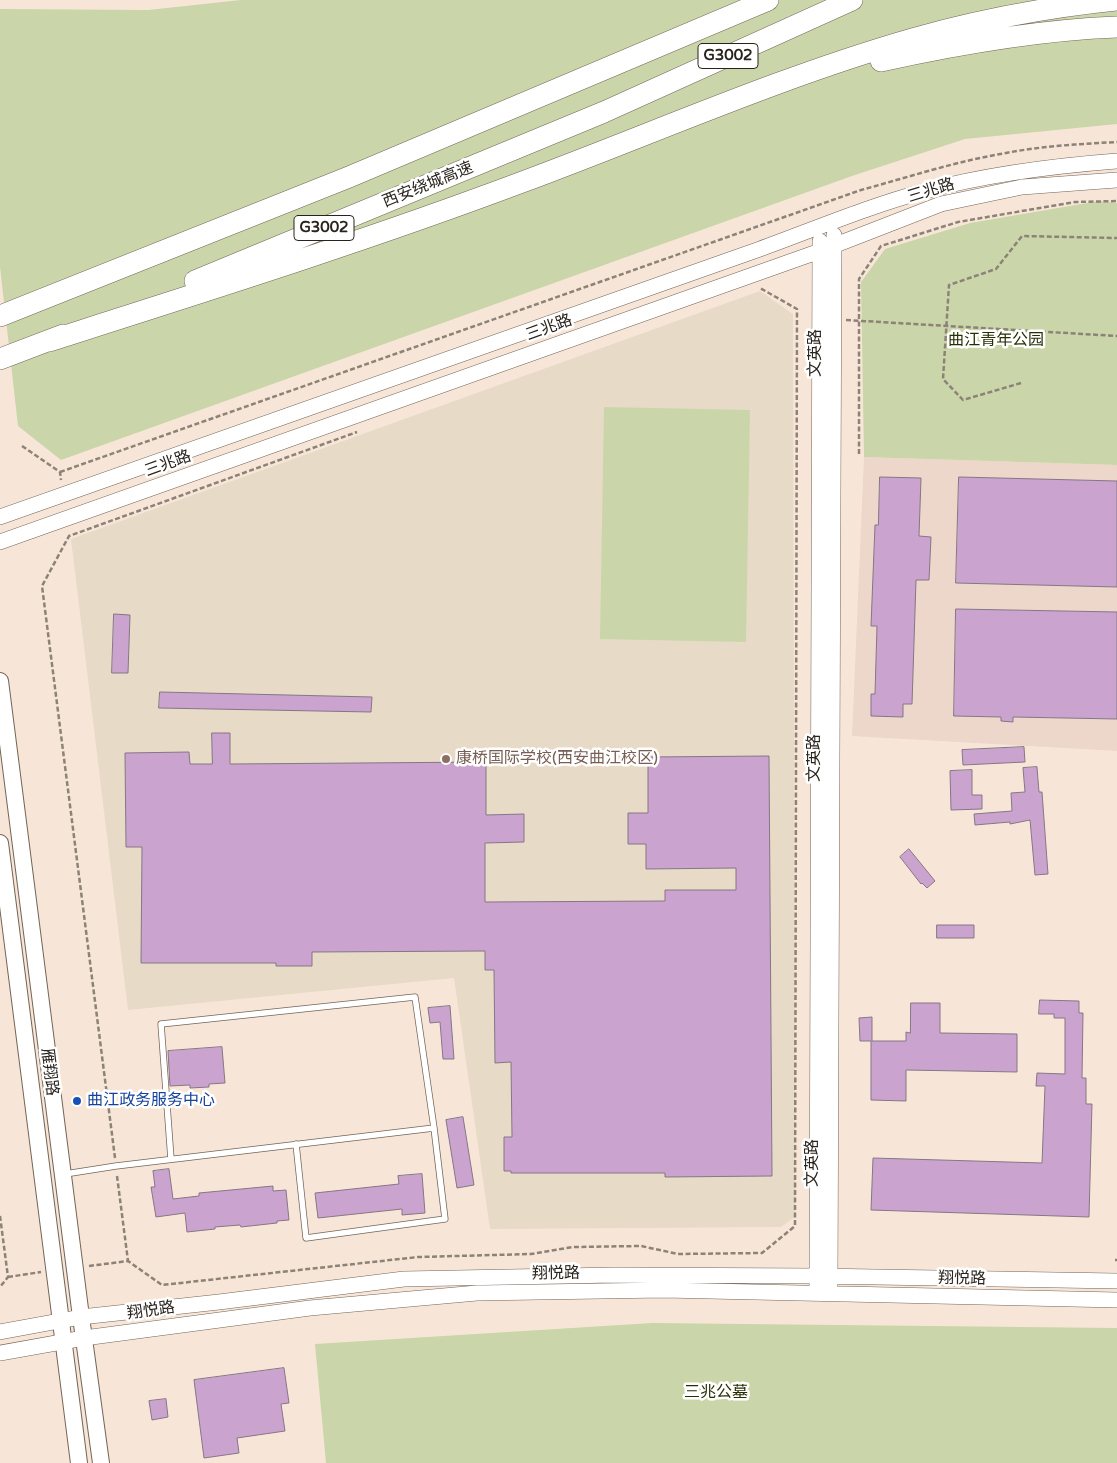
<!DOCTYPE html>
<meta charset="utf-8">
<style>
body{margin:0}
canvas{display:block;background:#f7e6d7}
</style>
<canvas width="1117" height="1463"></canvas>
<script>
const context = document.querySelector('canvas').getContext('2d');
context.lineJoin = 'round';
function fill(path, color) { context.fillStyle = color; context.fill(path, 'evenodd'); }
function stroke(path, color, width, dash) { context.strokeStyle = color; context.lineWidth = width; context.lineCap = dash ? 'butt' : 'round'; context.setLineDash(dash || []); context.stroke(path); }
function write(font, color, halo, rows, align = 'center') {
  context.font = font + ' "Varela Round","Noto Sans SC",sans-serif'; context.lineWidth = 5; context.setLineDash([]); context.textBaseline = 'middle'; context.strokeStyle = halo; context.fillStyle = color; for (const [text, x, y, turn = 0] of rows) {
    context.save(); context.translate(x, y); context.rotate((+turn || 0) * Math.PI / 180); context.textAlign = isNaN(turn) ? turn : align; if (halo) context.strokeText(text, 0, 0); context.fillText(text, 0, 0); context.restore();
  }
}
const industrial = new Path2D(`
 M 864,457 L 1117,465 L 1117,751 L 852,736 Z`);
const education = new Path2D(`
 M 760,291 L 793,314 L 795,1217 L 781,1227 L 490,1229 L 454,978 L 128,1010 L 71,539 Z`);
const green = new Path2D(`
 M 241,0 L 1117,0 L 1117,124 L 965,139 L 852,176 L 61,460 L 18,426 L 0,267 L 0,9 L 148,10 Z
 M 1099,201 L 1117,203 L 1117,465 L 864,457 L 861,282 L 885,249 L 970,223 Z
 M 604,407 L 750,410 L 746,642 L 600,639 Z
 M 652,1323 L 1117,1328 L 1117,1463 L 326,1463 L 315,1344 Z`);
const building = new Path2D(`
 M 880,477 L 921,478 L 919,536 L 931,537 L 929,580 L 916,580 L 912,704 L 903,704 L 903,717 L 871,716 L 871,694 L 875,694 L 877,626 L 871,626 L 875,525 L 878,525 Z
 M 959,477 L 1117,481 L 1117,587 L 956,583 Z
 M 956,609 L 1117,612 L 1117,719 L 1013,717 L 1013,722 L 1001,721 L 1001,717 L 954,716 Z
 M 114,614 L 130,615 L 128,673 L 112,673 Z
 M 160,692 L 372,697 L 371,712 L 159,708 Z
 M 212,733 L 230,733 L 230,764 L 486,762 L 486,815 L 524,814 L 524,842 L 485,843 L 485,902 L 665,901 L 665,890 L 736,890 L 736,868 L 646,869 L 646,844 L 628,844 L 628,813 L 648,813 L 648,757 L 769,756 L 772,1176 L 665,1177 L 665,1173 L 511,1173 L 511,1171 L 504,1171 L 504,1137 L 512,1137 L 511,1062 L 495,1063 L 494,970 L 485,970 L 485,951 L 312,952 L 312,966 L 276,966 L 276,963 L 141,963 L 142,847 L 126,847 L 125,753 L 189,752 L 190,764 L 212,764 Z
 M 1024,747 L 1025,762 L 963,765 L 962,750 Z
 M 1037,767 L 1039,792 L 1042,792 L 1048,874 L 1035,875 L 1030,820 L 1010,824 L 1010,822 L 975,825 L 974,814 L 1012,811 L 1011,793 L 1025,792 L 1023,768 Z
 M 972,770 L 972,795 L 982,795 L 982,809 L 951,810 L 950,771 Z
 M 909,849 L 935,881 L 927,888 L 922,883 L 921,884 L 900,857 Z
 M 937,925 L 974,925 L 974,938 L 937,938 Z
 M 1040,1000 L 1079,1001 L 1079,1013 L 1083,1013 L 1082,1078 L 1086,1078 L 1086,1104 L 1092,1104 L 1089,1217 L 871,1210 L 873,1158 L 1042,1163 L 1045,1086 L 1036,1086 L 1037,1073 L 1065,1074 L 1065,1018 L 1054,1018 L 1054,1014 L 1039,1014 Z
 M 911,1003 L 940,1003 L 940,1033 L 1017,1034 L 1017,1072 L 906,1070 L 906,1101 L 871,1100 L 871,1041 L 860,1041 L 859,1018 L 872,1017 L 872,1041 L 906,1041 L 906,1032 L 910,1033 Z
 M 450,1006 L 454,1059 L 443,1059 L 440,1022 L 430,1023 L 428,1008 Z
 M 222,1047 L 225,1083 L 209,1084 L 209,1087 L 190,1088 L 190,1085 L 170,1086 L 168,1051 Z
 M 463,1117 L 474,1185 L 457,1188 L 446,1120 Z
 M 169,1169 L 173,1199 L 199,1196 L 199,1193 L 273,1186 L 273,1191 L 286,1190 L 289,1220 L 277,1221 L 277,1223 L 241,1227 L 240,1225 L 215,1227 L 215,1229 L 187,1232 L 185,1213 L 156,1217 L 151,1187 L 155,1187 L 153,1171 Z
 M 422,1174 L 425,1213 L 402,1215 L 402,1209 L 318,1218 L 315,1193 L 399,1184 L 398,1176 Z
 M 284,1368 L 289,1403 L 281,1404 L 285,1431 L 237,1438 L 239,1453 L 204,1458 L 194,1380 Z
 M 166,1399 L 168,1417 L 152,1420 L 149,1401 Z`);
const path = new Path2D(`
 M 846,320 L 1117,336
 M 1021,383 L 963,400 L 943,379 L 949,285 L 996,269 L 1022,236 L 1117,238
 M 22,446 L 60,472 L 61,480
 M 859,454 L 859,279 L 881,246 L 958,222 L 1075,202 L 1117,201
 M 60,472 L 861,190 C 909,177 957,161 1006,153 C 1042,146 1080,144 1117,142
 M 115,1158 L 42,586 L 69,536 L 357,432
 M 117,1176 L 128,1261
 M 0,1216 L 8,1277 L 0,1287
 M 1115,1260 L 1117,1260
 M 89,1266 L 128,1261 L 162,1285 L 418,1257 L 531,1254 L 573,1247 L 641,1246 L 678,1254 L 762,1253 L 795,1226 L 797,309 L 760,288
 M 8,1277 L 41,1272`);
const service = new Path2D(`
 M 296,1144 L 306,1238 L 445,1219 L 434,1128
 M 65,1174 L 116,1166 L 434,1128 L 415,997 L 161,1024 L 171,1159`);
const tertiary = new Path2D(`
 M 0,517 L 760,249 C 815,229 869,206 925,191 C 988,174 1052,166 1117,161
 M 0,542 L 820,251 L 941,204 L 1022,187 L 1117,180
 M 830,1285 L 834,235
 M 817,1286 L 820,241
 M 0,1332 L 81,1317 L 219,1302 L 404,1279 L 615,1275 L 817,1276 L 1117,1281
 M 0,1353 L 84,1338 L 310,1308 L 477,1293 L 664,1290 L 1117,1300`);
const secondary = new Path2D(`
 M 0,681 L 81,1317 L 101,1463
 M 0,843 L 79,1463`);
const motorway = new Path2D(`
 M 881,61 C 958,44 1038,30 1117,27
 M 195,281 L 604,112 L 852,0
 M 0,316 L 349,177 L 768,0
 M 49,341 C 209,290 368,240 525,181 C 654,133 780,77 912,39 C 979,20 1048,7 1117,0
 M 0,359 L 63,335`);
const markers = [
 [446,759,5,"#8d6e63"],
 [77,1101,5,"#1a4fb4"]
];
const shields = [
 [728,56,60],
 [324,228,60]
];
const shieldNames = [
 ["G3002",728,56],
 ["G3002",324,228]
];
const streetNames = [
 ["西安绕城高速",428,185,-22],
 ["三兆路",931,191,-17],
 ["三兆路",549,328,-20],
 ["文英路",816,353,-90],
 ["三兆路",168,464,-20],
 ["文英路",815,758,-90],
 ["雁翔路",49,1072,83],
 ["文英路",813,1163,-90],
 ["翔悦路",556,1274,-1],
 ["翔悦路",962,1279,1],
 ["翔悦路",151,1311,-8]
];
const parkNames = [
 ["曲江青年公园",996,341],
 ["三兆公墓",716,1393]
];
const educationNames = [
 ["康桥国际学校(西安曲江校区)",456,759]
];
const transitNames = [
 ["曲江政务服务中心",87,1101]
];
fill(industrial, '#edd7ca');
fill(education, '#e7dac7');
fill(green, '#cad6a9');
fill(building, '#caa3ce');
stroke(building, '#857786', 1);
stroke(service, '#746558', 7);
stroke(tertiary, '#746558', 16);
stroke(secondary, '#746558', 18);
stroke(motorway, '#746558', 22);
stroke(path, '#8d8277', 2.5, [5, 2.5]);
stroke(service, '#fff', 5.5);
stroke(tertiary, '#fff', 15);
stroke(secondary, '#fff', 16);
stroke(motorway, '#fff', 21);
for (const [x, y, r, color] of markers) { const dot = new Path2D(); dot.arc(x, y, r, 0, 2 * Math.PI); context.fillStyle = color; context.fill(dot); stroke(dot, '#fff', 2); }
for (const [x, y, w] of shields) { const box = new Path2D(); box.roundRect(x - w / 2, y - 12.5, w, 25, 4); context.fillStyle = '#fff'; context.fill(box); stroke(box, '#29231d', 1); }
write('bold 15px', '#29231d', null, shieldNames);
write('16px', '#29231d', '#fff', streetNames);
write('16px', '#272f05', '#fff', parkNames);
write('16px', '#785e54', '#fff', educationNames, 'left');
write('16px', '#164399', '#fff', transitNames, 'left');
</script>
